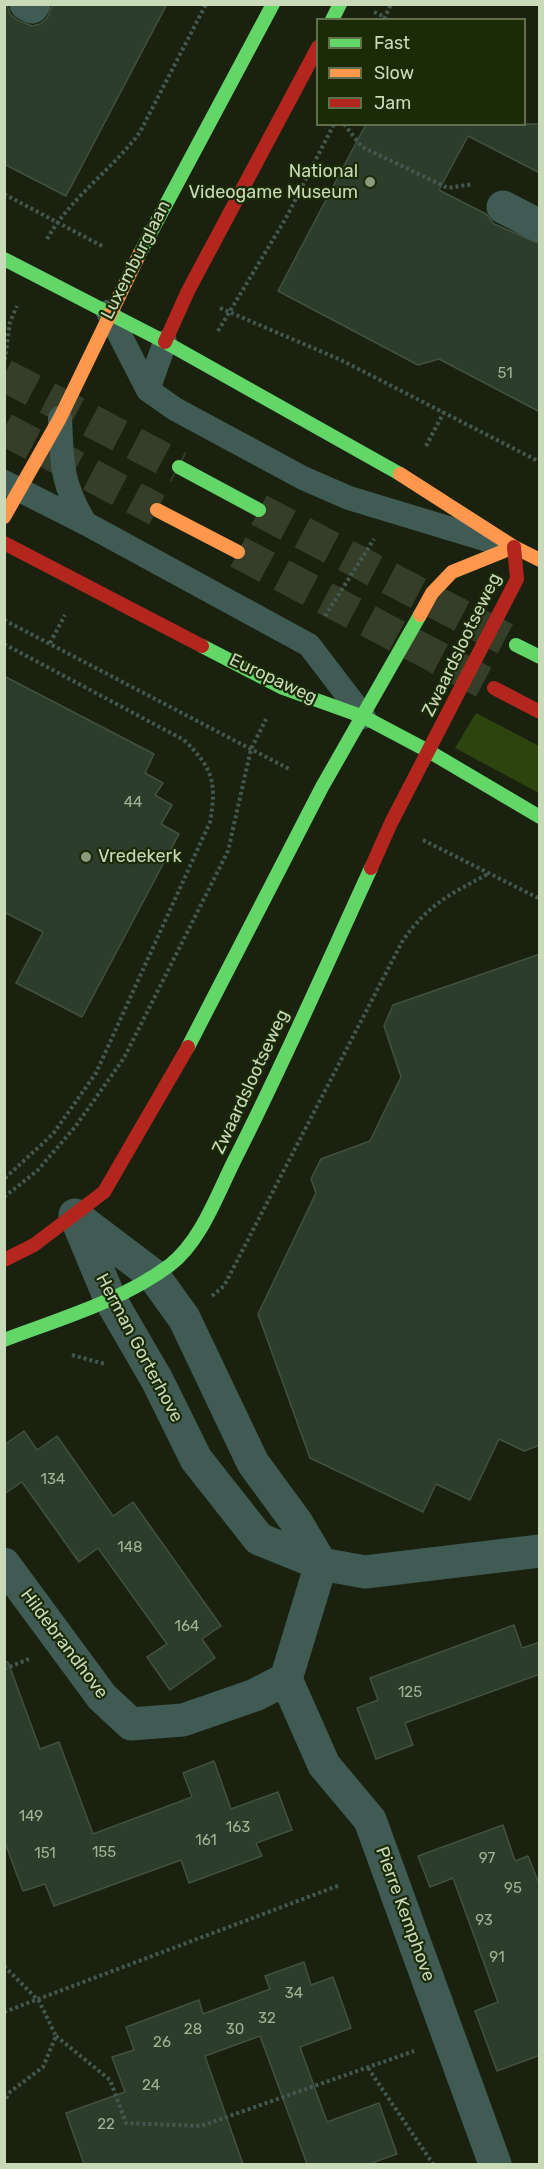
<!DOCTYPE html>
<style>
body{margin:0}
#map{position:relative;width:544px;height:2169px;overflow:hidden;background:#1a220f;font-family:Rubik,sans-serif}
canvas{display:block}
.frame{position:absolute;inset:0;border:6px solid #c8dab7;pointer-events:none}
.legend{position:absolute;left:316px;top:18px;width:210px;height:108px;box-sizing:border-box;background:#1b2a07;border:2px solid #60704d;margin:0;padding:8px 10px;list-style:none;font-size:18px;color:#c8dab7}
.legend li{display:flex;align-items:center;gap:12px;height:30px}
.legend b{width:30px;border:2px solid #60704d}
</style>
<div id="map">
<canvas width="544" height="2169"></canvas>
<div class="frame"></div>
<ul class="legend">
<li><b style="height:8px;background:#63d668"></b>Fast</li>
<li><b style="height:8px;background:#ff974d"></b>Slow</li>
<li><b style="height:8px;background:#b3261e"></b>Jam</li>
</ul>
</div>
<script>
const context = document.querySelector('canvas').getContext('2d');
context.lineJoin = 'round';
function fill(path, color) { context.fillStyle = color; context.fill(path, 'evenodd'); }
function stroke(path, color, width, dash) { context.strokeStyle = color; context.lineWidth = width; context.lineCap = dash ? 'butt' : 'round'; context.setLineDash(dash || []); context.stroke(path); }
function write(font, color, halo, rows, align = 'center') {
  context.font = font + ' Rubik,sans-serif'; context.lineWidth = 4.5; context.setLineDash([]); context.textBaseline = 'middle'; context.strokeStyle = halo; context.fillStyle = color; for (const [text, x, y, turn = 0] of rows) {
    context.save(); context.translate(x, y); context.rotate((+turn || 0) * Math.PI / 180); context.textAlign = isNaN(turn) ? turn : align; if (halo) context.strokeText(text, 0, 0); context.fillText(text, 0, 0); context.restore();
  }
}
const green = new Path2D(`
 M 476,713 L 539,746 L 539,793 L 455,748 Z`);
const building = new Path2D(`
 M 4,4 L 7,4 L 10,14 L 17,20 L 32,26 L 40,24 L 47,18 L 53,4 L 167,4 L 66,196 L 4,164 Z
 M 366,124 L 540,124 L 540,173 L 468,136 L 439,190 L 486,214 L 494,224 L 540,244 L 540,412 L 439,359 L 418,365 L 278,291 Z
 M 4,676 L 154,754 L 145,773 L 163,783 L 155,795 L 172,805 L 161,824 L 179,834 L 82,1017 L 16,983 L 43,932 L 4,912 Z
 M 540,954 L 540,1445 L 524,1451 L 499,1439 L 470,1500 L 436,1484 L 423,1512 L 310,1458 L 258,1314 L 316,1193 L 311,1179 L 321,1159 L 370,1141 L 401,1077 L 384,1026 L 393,1005 Z
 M 24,1431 L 37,1450 L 57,1436 L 113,1516 L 133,1502 L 221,1626 L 202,1639 L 215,1658 L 170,1690 L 147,1657 L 167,1644 L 98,1548 L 79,1562 L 22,1482 L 4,1494 L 4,1445 Z
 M 514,1625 L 522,1648 L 540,1642 L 540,1674 L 405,1723 L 413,1745 L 376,1759 L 357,1708 L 378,1700 L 370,1678 Z
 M 4,1662 L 8,1662 L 40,1749 L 59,1742 L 93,1834 L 192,1797 L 183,1773 L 214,1761 L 231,1809 L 278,1792 L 292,1830 L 256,1843 L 262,1856 L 189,1883 L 181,1860 L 54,1906 L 45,1884 L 23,1891 L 4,1840 Z
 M 503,1825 L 515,1861 L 528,1856 L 540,1886 L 540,2055 L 497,2071 L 475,2011 L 498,2002 L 476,1941 L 453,1878 L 430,1887 L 418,1856 Z
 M 304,1962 L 311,1985 L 333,1977 L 351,2028 L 300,2047 L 327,2122 L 379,2103 L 397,2154 L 369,2164 L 307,2164 L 260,2036 L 205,2056 L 243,2164 L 84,2164 L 66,2113 L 125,2092 L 112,2057 L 134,2050 L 126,2027 L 199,2000 L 203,2014 L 270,1989 L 265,1976 Z`);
const primaryTunnel = new Path2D(`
 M 4,375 L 179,467
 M 4,429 L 157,510
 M 259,510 L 515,644
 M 238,552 L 493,687`);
const path = new Path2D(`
 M 374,12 L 385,17
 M 384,19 L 391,4
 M 344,124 L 362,147 L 448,188 L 473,184
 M 4,194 L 102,246
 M 47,239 C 70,198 112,170 140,132 L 206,4
 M 220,308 L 341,360 L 540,462
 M 218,331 L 286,218 L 334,124
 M 4,366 L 10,322 L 17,306
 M 426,446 L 444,412
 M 325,616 L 374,539
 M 4,620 L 291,770
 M 50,643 L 65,615
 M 4,644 L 184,740 C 213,768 217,783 210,822 L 96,1073 L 53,1134 L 4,1179
 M 423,840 L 540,899
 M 4,1197 L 37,1171 L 75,1127 L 124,1058 L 228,851 L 251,749 L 266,719
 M 212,1296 L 224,1286 L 403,940 C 429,904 450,894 488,874
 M 72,1355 L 105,1364
 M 4,1669 L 29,1659
 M 4,1966 L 39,2001 L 56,2036 L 43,2067 L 10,2092 L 4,2102
 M 4,2012 L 340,1885
 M 56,2036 L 110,2080 L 126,2123 L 201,2126 L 414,2051
 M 368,2068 L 433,2164`);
const lane = new Path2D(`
 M 108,312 L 148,390 L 175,409 L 303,478 L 349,498 L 491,541
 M 148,390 L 165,342
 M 60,418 C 62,463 61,483 85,523
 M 4,482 L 85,523 L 309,645 L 364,717`);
const street = new Path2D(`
 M 26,4 L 32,7 L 34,4
 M 503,207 L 540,226
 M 75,1215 L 110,1299 L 157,1380 L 196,1459 L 259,1539 L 321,1564 L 365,1572 L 540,1551
 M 75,1216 L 153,1275 L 184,1318 L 253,1463 L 297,1523 L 321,1564
 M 4,1564 L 102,1697 L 131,1724 L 183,1720 L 255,1695 L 286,1679 L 321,1564
 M 286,1679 L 324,1765 L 370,1820 L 495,2164`);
const fast = new Path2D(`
 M 332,20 L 340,4
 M 140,253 L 273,4
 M 4,259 L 165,342 L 400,474
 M 179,467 L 259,510
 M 516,645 L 540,657
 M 202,646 L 283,688 L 364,717 L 430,752 L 540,817
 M 188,1047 L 322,787 L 420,615
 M 4,1340 C 59,1319 122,1301 170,1265 C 201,1241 217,1195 234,1161 C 283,1065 326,966 371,868`);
const slow = new Path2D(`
 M 400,474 L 514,547 L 540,560
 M 157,510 L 238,552
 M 4,517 L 60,418 L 140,253
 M 420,615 L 432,593 L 452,572 L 514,547`);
const jam = new Path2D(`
 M 165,342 L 188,291 L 318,47
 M 4,543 L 202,646
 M 494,688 L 540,712
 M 371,868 L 391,823 L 517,579 L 514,547
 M 4,1260 L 34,1245 L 104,1192 L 188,1047`);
const markers = [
 [370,182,6,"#8b9a7c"],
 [86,857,6,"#8b9a7c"]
];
const numberNames = [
 ["51",505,374],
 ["44",133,803],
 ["134",53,1480],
 ["148",130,1548],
 ["164",187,1627],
 ["125",410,1693],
 ["149",31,1817],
 ["163",238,1828],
 ["161",206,1841],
 ["155",104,1853],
 ["151",45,1854],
 ["97",487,1859],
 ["95",513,1889],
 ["93",484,1921],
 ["91",497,1958],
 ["34",294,1994],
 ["32",267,2019],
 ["28",193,2030],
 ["30",235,2030],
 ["26",162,2043],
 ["24",151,2086],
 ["22",106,2125]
];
const poiNames = [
 ["National",358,172],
 ["Videogame Museum",358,193],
 ["Vredekerk",98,857,"left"]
];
const streetNames = [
 ["Luxemburglaan",136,260,-63],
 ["Zwaardslootseweg",462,645,-64],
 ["Europaweg",273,679,25],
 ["Zwaardslootseweg",251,1082,-65],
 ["Herman Gorterhove",139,1348,62],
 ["Hildebrandhove",64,1644,53],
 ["Pierre Kemphove",405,1914,70]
];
fill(green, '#2e440f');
fill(building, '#2c3d2b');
stroke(building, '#42513f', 1.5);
stroke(primaryTunnel, '#343e28', 33, [33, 16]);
stroke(path, '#445850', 4, [3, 3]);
stroke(lane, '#405b54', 24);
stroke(street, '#405b54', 33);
stroke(fast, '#63d668', 14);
stroke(slow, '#ff974d', 14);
stroke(jam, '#b3261e', 14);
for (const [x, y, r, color] of markers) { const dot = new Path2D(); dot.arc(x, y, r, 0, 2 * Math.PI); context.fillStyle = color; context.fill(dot); stroke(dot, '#1b2a07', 2); }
write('15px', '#a1b394', null, numberNames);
write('18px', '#c8dab7', '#1b2a07', poiNames, 'right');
write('18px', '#c8dab7', '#1b2a07', streetNames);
</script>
